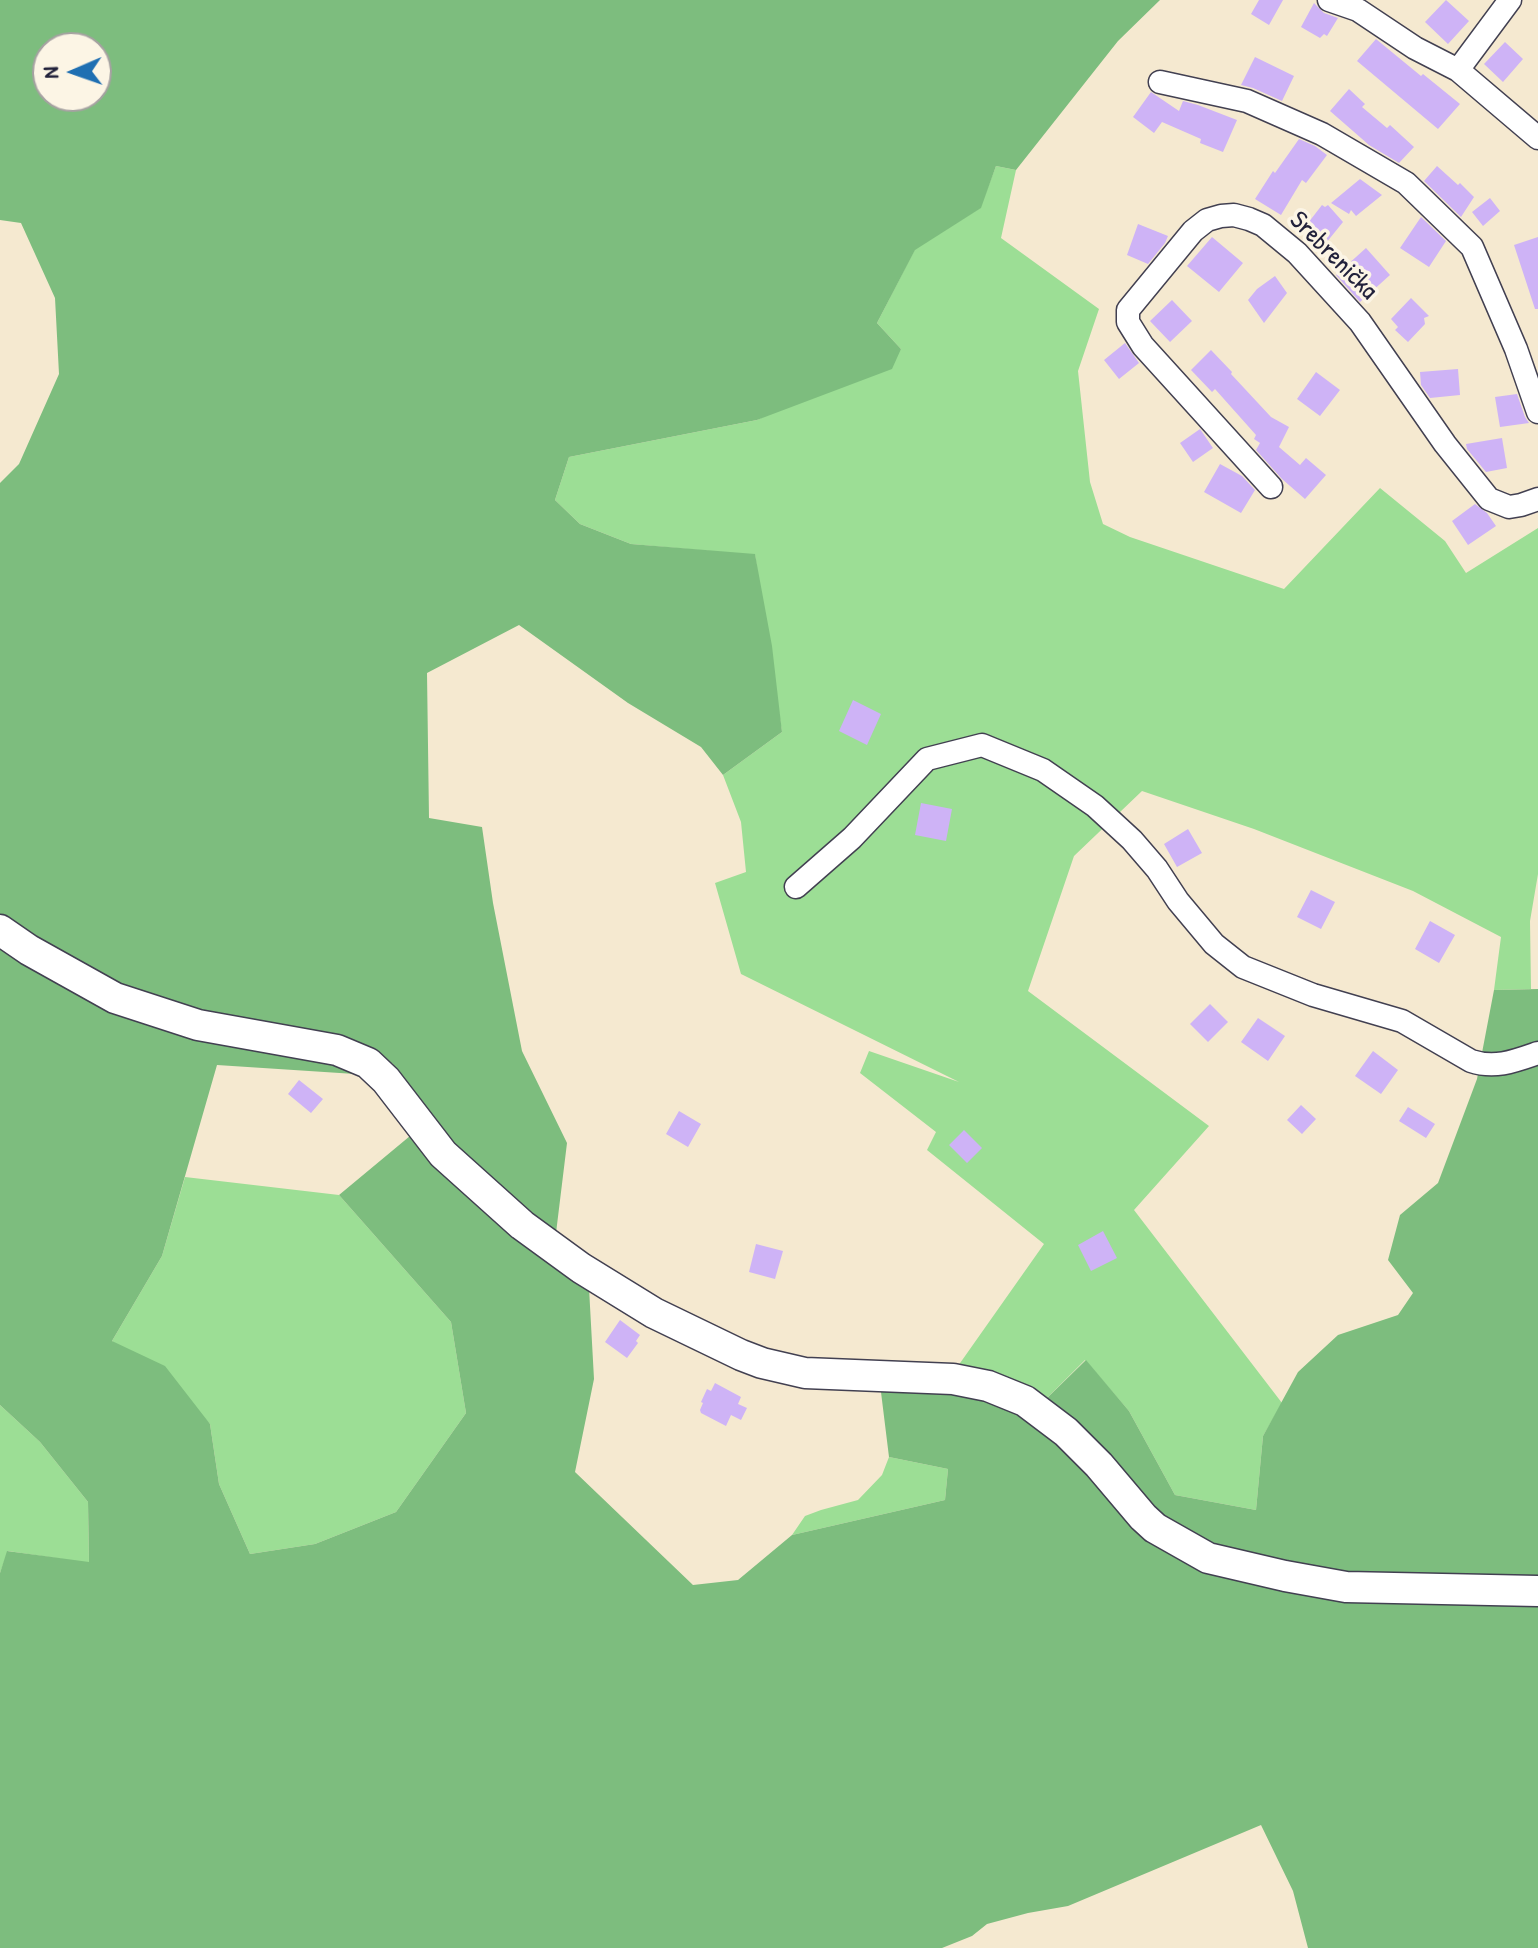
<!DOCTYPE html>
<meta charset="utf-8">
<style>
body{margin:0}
#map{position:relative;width:1538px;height:1948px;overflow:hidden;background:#f5e9d0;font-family:"Patrick Hand",sans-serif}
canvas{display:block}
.north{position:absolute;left:32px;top:32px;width:80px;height:80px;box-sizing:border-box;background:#fcf5e5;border:2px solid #a5a1a1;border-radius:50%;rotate:268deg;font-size:22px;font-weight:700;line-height:32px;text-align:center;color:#22223b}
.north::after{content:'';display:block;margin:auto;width:28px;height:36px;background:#1f6fb2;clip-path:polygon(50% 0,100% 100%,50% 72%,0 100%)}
</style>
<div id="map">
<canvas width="1538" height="1948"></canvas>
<div class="north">N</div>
</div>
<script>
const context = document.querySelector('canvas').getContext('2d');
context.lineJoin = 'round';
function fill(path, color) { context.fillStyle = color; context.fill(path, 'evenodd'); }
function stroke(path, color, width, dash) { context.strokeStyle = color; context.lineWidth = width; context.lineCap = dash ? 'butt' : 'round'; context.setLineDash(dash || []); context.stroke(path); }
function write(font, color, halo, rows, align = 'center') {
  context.font = font + ' "Patrick Hand",sans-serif'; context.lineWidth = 7; context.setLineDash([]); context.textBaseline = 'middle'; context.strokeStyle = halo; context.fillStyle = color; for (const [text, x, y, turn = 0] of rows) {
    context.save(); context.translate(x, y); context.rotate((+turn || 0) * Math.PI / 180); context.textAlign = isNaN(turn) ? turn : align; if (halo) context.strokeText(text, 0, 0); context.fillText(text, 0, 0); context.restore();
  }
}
const green = new Path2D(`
 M 996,166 L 1016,170 L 1001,238 L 1099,309 L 1078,371 L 1090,482 L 1103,524 L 1130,537 L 1284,589 L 1380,488 L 1445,541 L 1466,573 L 1538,528 L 1538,874 L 1530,921 L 1531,989 L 1494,990 L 1501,937 L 1413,891 L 1254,829 L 1142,791 L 1074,856 L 1028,991 L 1209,1126 L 1134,1210 L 1282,1403 L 1263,1436 L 1256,1510 L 1175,1495 L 1129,1411 L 1085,1360 L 1044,1401 L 958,1366 L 1044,1244 L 927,1150 L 936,1132 L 860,1073 L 869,1051 L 959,1082 L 741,974 L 715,883 L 746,872 L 741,822 L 723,775 L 782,732 L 755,555 L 631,544 L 580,524 L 555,500 L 569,457 L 757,420 L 901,349 L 877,323 L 915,249 L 980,208 Z
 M 185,1177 L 339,1195 L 451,1322 L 466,1413 L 396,1512 L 315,1544 L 250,1554 L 219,1484 L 210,1424 L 112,1341 L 162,1256 Z
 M 0,1405 L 40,1442 L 88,1502 L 89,1563 L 8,1551 L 0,1573 Z
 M 889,1457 L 948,1469 L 945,1500 L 792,1535 L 805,1516 L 821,1510 L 858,1500 L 882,1475 Z`);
const forest = new Path2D(`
 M 0,0 L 1160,0 L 1118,41 L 1016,170 L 996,166 L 981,208 L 915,250 L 877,323 L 901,349 L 892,369 L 757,420 L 569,457 L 555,500 L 580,524 L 631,544 L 755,554 L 772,646 L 782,732 L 723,775 L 701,747 L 628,703 L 519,625 L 427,673 L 429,818 L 482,827 L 493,903 L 522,1051 L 567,1143 L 556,1233 L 459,1152 L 392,1063 L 355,1074 L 217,1065 L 162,1256 L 112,1341 L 165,1366 L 210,1424 L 219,1484 L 250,1554 L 315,1544 L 396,1512 L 466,1413 L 451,1322 L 339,1195 L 410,1136 L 434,1166 L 589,1288 L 594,1379 L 575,1472 L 693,1585 L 738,1580 L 792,1535 L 945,1500 L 948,1469 L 889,1457 L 880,1384 L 1044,1401 L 1086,1360 L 1129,1411 L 1175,1495 L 1256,1510 L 1263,1436 L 1298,1372 L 1338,1335 L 1398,1315 L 1413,1293 L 1388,1260 L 1400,1215 L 1438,1183 L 1477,1079 L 1494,990 L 1538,989 L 1538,1948 L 1308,1948 L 1293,1891 L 1261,1825 L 1068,1906 L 1028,1913 L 987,1924 L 972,1936 L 942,1948 L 0,1948 L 0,1573 L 7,1551 L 89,1562 L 88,1502 L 40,1442 L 0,1405 L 0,483 L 19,464 L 59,374 L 55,298 L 21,223 L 0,220 ZM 48,48 L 96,48 L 96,96 L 48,96 Z`);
const building = new Path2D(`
 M 1259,0 L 1283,0 L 1269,25 L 1251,14 Z
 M 1446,0 L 1469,21 L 1448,44 L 1425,22 Z
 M 1314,3 L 1324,13 L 1338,18 L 1327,36 L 1324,34 L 1320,38 L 1301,27 Z
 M 1376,39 L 1421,76 L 1423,74 L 1460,104 L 1438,129 L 1357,61 Z
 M 1505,42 L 1523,59 L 1503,82 L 1484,64 Z
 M 1255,57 L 1294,76 L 1282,101 L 1253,88 L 1241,85 Z
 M 1349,89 L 1365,104 L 1362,107 L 1387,128 L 1390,125 L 1414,147 L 1399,163 L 1369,145 L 1330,111 Z
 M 1151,92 L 1179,111 L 1183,101 L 1198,105 L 1237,120 L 1223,152 L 1200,143 L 1201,139 L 1162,122 L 1154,133 L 1133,117 Z
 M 1299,139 L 1315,146 L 1327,155 L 1306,183 L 1302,180 L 1281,215 L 1255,199 L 1273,171 L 1275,173 Z
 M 1437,166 L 1458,185 L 1460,183 L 1474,197 L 1461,217 L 1424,181 Z
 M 1360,179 L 1382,195 L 1356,216 L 1351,210 L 1349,214 L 1331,203 Z
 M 1490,198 L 1500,211 L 1483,226 L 1472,212 Z
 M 1322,205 L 1325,207 L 1328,205 L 1343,222 L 1322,248 L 1301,232 Z
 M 1421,217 L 1446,241 L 1429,267 L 1400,248 Z
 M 1138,224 L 1168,236 L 1165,243 L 1148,264 L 1127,255 Z
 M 1212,237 L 1243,263 L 1219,292 L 1187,266 Z
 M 1538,237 L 1538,309 L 1535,309 L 1514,245 Z
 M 1366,248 L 1390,275 L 1360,302 L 1336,275 Z
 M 1275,276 L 1287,293 L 1264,323 L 1248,300 L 1257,289 Z
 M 1411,298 L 1429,316 L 1424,318 L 1425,324 L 1408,342 L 1395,330 L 1398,327 L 1391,319 Z
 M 1172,300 L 1192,321 L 1170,342 L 1150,321 Z
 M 1125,343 L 1139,363 L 1119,379 L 1104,360 Z
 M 1211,350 L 1232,372 L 1231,374 L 1271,417 L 1289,427 L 1279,447 L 1300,465 L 1306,458 L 1326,475 L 1305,499 L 1282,479 L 1256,450 L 1260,443 L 1254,439 L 1256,435 L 1215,389 L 1212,392 L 1191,370 Z
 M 1458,369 L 1460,395 L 1430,398 L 1421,385 L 1420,372 Z
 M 1316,372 L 1340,390 L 1320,416 L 1297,399 Z
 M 1517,394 L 1525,417 L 1529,423 L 1500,427 L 1495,397 Z
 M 1200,429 L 1213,448 L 1193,462 L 1180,443 Z
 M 1502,438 L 1507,468 L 1486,472 L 1467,449 L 1466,444 Z
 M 1220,464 L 1242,476 L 1255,490 L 1241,513 L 1204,492 Z
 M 1475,504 L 1487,513 L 1496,526 L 1468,545 L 1452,521 Z
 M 853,700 L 881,714 L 867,745 L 839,731 Z
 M 921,803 L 952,809 L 946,841 L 915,835 Z
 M 1188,829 L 1202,853 L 1177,867 L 1164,844 Z
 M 1311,890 L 1335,902 L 1321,929 L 1297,917 Z
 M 1430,921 L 1455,935 L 1439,963 L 1415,949 Z
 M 1210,1004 L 1228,1022 L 1208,1042 L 1190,1024 Z
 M 1258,1018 L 1285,1036 L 1268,1061 L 1241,1042 Z
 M 1373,1051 L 1398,1070 L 1381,1094 L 1355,1076 Z
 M 299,1080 L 323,1099 L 311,1113 L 288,1094 Z
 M 1301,1105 L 1316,1119 L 1302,1134 L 1287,1120 Z
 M 1408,1107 L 1435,1124 L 1426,1138 L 1399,1121 Z
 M 679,1111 L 701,1124 L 688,1147 L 666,1134 Z
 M 964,1130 L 982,1148 L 967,1163 L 949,1145 Z
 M 1103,1231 L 1117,1258 L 1091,1271 L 1078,1245 Z
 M 756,1244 L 783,1251 L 775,1279 L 749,1272 Z
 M 620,1320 L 640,1335 L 636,1341 L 638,1343 L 627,1358 L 605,1342 Z
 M 715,1383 L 741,1397 L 738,1404 L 747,1408 L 741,1420 L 731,1415 L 726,1426 L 701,1413 L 700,1410 L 703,1403 L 701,1402 L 707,1389 L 711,1391 Z`);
const minor = new Path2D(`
 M 1329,0 L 1358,10 L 1415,48 L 1458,70 L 1538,138
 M 1458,70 L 1510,0
 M 1160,82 L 1247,101 L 1322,134 L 1406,183 L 1472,247 L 1516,349 L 1538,412
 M 1271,487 L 1143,346 L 1128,322 L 1128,310 L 1193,231 L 1207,220 L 1221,216 L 1234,215 L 1249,219 L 1263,225 L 1297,253 L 1360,322 L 1445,444 L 1489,499 L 1509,507 L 1521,505 L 1538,499
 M 796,887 L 852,838 L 927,759 L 982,745 L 1043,770 L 1095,806 L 1132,840 L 1157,869 L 1178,901 L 1214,944 L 1243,967 L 1313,995 L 1402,1021 L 1471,1061 C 1495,1069 1515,1061 1538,1053`);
const secondary = new Path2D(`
 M 0,930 L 29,950 L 115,998 L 198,1025 L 337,1050 L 368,1063 L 386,1080 L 443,1154 L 522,1225 L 581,1268 L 654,1313 L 741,1355 L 762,1363 L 805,1373 L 953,1379 L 988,1386 L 1025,1401 L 1066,1432 L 1099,1465 L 1143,1517 L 1155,1528 L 1208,1558 L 1285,1576 L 1346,1587 L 1538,1591`);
const streetNames = [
 ["Srebrenička",1333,256,45]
];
fill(green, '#9cde95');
fill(forest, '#7dbd7e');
fill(building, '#ceb3f6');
stroke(minor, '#424051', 25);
stroke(secondary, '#424051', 33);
stroke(minor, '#fff', 22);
stroke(secondary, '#fff', 30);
write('26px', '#22223b', '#fcf5e5', streetNames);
</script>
